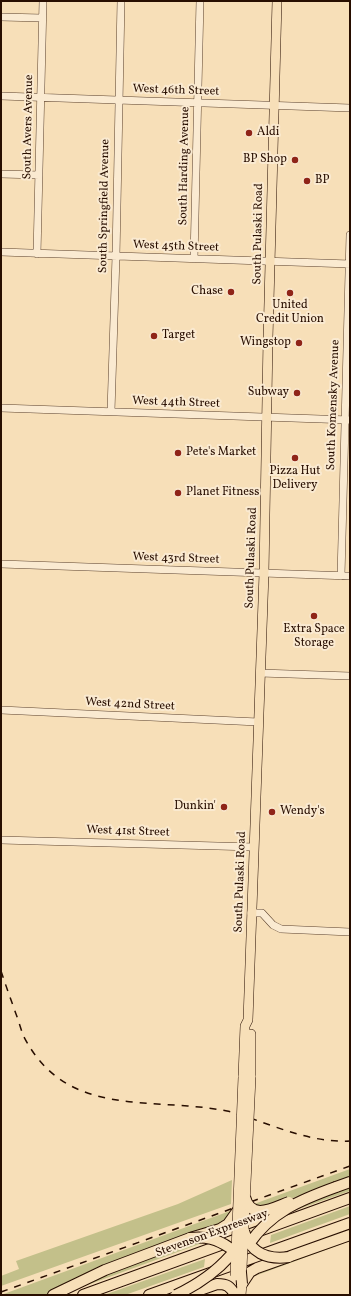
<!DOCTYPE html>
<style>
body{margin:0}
#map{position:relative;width:351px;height:1296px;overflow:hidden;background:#f7dfb8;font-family:Vollkorn,serif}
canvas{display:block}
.frame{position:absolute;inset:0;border:2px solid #280e00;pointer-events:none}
</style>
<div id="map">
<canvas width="351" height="1296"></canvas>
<div class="frame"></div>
</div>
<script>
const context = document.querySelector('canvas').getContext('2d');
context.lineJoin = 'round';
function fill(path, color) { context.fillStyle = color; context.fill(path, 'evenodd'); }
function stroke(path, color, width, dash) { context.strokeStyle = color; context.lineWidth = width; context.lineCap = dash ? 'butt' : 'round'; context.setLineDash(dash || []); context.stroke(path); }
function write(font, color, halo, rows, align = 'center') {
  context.font = font + ' Vollkorn,serif'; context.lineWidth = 4; context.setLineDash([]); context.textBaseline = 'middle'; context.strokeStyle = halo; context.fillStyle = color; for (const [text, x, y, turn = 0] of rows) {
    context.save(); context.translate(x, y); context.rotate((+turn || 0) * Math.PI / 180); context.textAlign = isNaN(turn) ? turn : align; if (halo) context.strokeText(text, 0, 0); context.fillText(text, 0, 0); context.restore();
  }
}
const green = new Path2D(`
 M 350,1169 L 350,1178 L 262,1209 L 258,1208 L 254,1204 Z
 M 232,1180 L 231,1204 L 1,1286 L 1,1276 L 19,1269 L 16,1261 L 178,1204 Z
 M 350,1186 L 350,1191 L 287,1213 L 328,1194 Z
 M 350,1206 L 350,1214 L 270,1243 L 271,1235 Z
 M 230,1211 L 230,1214 L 225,1222 L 45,1295 L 1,1295 Z
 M 350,1239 L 350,1241 L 252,1277 L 279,1265 Z
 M 190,1242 L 205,1242 L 71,1291 L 97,1278 Z
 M 205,1259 L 204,1267 L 125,1295 L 104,1295 Z`);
const minor = new Path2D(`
 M 1,17 L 42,18
 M 1,96 L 350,108
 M 1,174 L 39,175
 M 1,252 L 350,264
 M 37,254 L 43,1
 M 194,259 L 200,1
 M 1,408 L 350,420
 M 111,411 L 116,256 L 121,1
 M 1,564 L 350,576
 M 341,576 L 350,235
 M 260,673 L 350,676
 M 1,710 L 258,722
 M 1,840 L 254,847
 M 251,913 L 262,913 L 273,925 L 281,929 L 350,932`);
const major = new Path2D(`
 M 243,1077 L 245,1026 L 248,1020 L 264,573 L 268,339 L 277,1
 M 251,1077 L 251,1034
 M 241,1295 L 242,1284`);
const highway = new Path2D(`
 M 336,1187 L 350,1182
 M 242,1284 L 250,1272 L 257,1268 L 350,1235
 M 53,1295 L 105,1270 L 190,1238 L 220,1229 L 228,1224 L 238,1210
 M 83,1295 L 350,1198
 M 149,1295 L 350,1223
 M 186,1295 L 217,1284 C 227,1284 230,1286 235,1295`);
const rail = new Path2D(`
 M 1,971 C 6,986 11,1000 16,1014 C 19,1022 21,1030 24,1037 C 67,1120 152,1096 227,1111 C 236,1113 244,1116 253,1119 C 284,1130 317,1143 350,1141
 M 1,1292 L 350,1166`);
const majorBridge = new Path2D(`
 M 242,1268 L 251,1077
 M 235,1276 L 243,1077`);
const highwayBridge = new Path2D(`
 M 245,1197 C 251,1221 273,1208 289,1202
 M 244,1231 C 250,1253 267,1260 289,1257
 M 190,1238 C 206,1236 217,1239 230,1248
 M 249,1244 C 271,1212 300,1200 336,1187
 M 236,1251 L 244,1231
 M 240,1261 L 242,1284
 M 176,1295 C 197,1285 214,1274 230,1256`);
const markers = [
 [249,133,4,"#8f2418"],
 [295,160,4,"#8f2418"],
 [307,181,4,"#8f2418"],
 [231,292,4,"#8f2418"],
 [290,293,4,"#8f2418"],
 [154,336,4,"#8f2418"],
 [299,343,4,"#8f2418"],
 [297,393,4,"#8f2418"],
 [178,453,4,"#8f2418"],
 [295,458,4,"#8f2418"],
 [178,493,4,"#8f2418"],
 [314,616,4,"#8f2418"],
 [224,807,4,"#8f2418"],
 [272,812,4,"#8f2418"]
];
const streetNames = [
 ["West 46th Street",176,91,2],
 ["South Avers Avenue",29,127,-89],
 ["South Harding Avenue",185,166,-89],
 ["South Springfield Avenue",105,206,-89],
 ["South Pulaski Road",259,234,-89],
 ["West 45th Street",176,247,2],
 ["West 44th Street",176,403,2],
 ["South Komensky Avenue",334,405,-88],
 ["South Pulaski Road",252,558,-88],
 ["West 43rd Street",176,559,2],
 ["West 42nd Street",130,705,3],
 ["West 41st Street",128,832,2],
 ["South Pulaski Road",241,882,-88],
 ["Stevenson Expressway",212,1234,-20]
];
const poiNames = [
 ["Aldi",257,133],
 ["BP Shop",287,160,"right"],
 ["BP",315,181],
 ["Chase",223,292,"right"],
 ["United",290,306,"center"],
 ["Credit Union",290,320,"center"],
 ["Target",162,336],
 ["Wingstop",291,343,"right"],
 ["Subway",289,393,"right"],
 ["Pete's Market",186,453],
 ["Pizza Hut",295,472,"center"],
 ["Delivery",295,486,"center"],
 ["Planet Fitness",186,493],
 ["Extra Space",314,630,"center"],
 ["Storage",314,644,"center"],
 ["Dunkin'",216,807,"right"],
 ["Wendy's",280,812]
];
fill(green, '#c3c08a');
stroke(minor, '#5c422e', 8);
stroke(major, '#280e00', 10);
stroke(highway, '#280e00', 12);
stroke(minor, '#faead1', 7);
stroke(major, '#f7dfb8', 9);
stroke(highway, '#f7dfb8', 10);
stroke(rail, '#280e00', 1.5, [7, 7]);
stroke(majorBridge, '#280e00', 10, []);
stroke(highwayBridge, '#280e00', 12, []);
stroke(majorBridge, '#f7dfb8', 9);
stroke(highwayBridge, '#f7dfb8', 10);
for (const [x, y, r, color] of markers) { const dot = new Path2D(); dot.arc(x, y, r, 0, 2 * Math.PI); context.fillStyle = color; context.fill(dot); stroke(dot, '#faead1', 1.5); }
write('12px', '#280e00', '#faead1', streetNames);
write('12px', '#280e00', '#faead1', poiNames, 'left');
</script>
